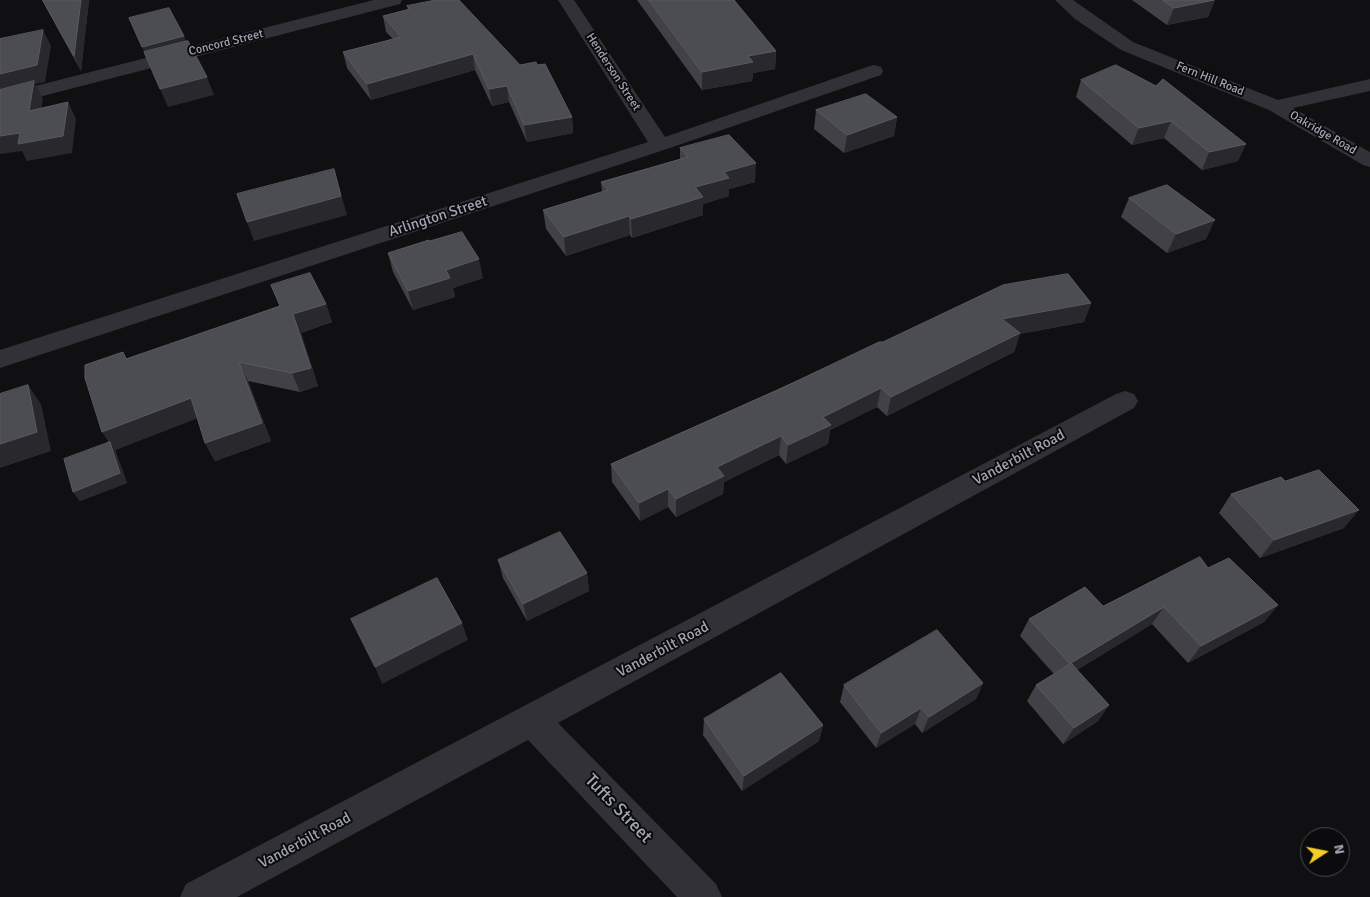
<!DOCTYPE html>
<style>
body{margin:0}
#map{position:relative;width:1370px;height:897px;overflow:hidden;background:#101012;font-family:Signika,sans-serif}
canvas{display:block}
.north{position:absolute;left:1300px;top:827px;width:50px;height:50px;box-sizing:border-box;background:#0b0b0d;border:1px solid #47484f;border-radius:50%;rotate:79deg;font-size:14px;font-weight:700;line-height:20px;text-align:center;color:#a1a4b3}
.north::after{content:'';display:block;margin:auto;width:18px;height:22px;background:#f4cd26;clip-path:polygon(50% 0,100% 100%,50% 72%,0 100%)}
</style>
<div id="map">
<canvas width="1370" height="897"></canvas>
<div class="north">N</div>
</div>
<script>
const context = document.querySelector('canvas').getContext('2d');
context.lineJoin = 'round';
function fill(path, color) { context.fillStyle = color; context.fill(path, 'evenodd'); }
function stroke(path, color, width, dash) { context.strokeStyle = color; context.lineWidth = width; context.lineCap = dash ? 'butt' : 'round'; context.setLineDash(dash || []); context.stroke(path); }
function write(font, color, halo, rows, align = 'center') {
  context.font = font + ' Signika,sans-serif'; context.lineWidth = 4; context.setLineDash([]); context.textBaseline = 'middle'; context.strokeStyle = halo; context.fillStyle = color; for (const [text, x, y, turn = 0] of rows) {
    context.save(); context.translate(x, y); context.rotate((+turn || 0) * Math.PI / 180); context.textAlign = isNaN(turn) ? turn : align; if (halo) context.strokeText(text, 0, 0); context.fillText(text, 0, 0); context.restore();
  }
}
const street = new Path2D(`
 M 374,0 L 402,0 L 400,4 L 0,107 L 0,95 Z
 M 558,0 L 574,0 L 665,137 L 867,67 L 874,65 L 881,67 L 883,71 L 881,75 L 667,149 L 0,368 L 0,350 L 648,142 Z
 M 1055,0 L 1073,0 L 1133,42 L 1278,100 L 1370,79 L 1370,91 L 1293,108 L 1370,152 L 1370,167 L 1363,165 L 1269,110 L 1121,50 L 1075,19 Z
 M 1125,391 L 1134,394 L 1138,401 L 1134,408 L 558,723 L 716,884 L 722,897 L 677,897 L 528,740 L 237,897 L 180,897 L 186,884 L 1116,394 Z`);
const wall = new Path2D(`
 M 42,0 L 89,0 L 81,71 Z
 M 637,0 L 734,0 L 776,51 L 775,69 L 753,73 L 752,81 L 702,90 Z
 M 1132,0 L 1215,0 L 1208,17 L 1167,25 Z
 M 407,6 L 520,65 L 572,117 L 573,133 L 527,142 L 509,102 L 492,106 L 475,70 L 371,100 L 347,68 L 343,52 L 393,39 L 386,32 L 383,16 L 408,10 Z
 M 1081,80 L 1246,144 L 1238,161 L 1202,170 L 1164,138 L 1132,145 L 1076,97 Z
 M 816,110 L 897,117 L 894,136 L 844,153 L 814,129 Z
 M 680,148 L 755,182 L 729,189 L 729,196 L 703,204 L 703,215 L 632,238 L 630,235 L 566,256 L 546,229 L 543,210 L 602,192 L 601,182 L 680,159 Z
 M 1129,198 L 1206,239 L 1167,253 L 1121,217 Z
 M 388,253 L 483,278 L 453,288 L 455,297 L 413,310 L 393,272 Z
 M 271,285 L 326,304 L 332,322 L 301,333 L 318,386 L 300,392 L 248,381 L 271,441 L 215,461 L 205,443 L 197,418 L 115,450 L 127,483 L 80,501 L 73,492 L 108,442 L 123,352 L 127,359 L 280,306 Z
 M 1091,303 L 1084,322 L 1020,334 L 1014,352 L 887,416 L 877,407 L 830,430 L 828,444 L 786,464 L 779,455 L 724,482 L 723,494 L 676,517 L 668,507 L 640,521 L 612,482 L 611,464 L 883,342 Z
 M 1285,481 L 1344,528 L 1260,558 L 1219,513 L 1231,494 Z
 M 498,560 L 587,573 L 589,591 L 527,621 L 503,578 Z
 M 1278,605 L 1264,622 L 1188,663 L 1152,624 L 1077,670 L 1109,705 L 1098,721 L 1063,744 L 1027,701 L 1036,685 L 1054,674 L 1020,636 L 1029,619 L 1103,606 Z
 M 983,683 L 976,699 L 922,733 L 915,724 L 876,748 L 840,702 L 844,685 Z
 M 704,719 L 823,725 L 819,741 L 742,791 L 703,735 Z`);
const shadedWall = new Path2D(`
 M 81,0 L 89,0 L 81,71 L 74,56 Z
 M 1215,0 L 1208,17 L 1167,25 L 1174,8 Z
 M 43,30 L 51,46 L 45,82 L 35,84 L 43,98 L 38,127 L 0,93 L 0,74 Z
 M 184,36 L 188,45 L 146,56 L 142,47 Z
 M 776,51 L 775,69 L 753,73 L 752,81 L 702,90 L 702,72 L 748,56 Z
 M 473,54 L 475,70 L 371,100 L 367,84 Z
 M 207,77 L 214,95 L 168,107 L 160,89 Z
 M 507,86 L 509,102 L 492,106 L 489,89 Z
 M 68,102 L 76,119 L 72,153 L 27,161 L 22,151 L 0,154 L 0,136 Z
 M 572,117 L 573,133 L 527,142 L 524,125 Z
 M 897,117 L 894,136 L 844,153 L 847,135 Z
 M 1171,121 L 1164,138 L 1132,145 L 1139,128 Z
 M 1246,144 L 1238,161 L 1202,170 L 1209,152 Z
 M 756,163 L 755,182 L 729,189 L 729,196 L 703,204 L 703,215 L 632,238 L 631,219 L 724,172 Z
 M 334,169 L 347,215 L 254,241 L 247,222 Z
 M 629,216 L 630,235 L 566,256 L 564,237 Z
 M 1215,220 L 1206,239 L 1167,253 L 1176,234 Z
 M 479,259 L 483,278 L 453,288 L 455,297 L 413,310 L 408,291 L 446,270 Z
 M 1091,303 L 1084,322 L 1020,334 L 1014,352 L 887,416 L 891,397 L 1002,319 Z
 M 326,304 L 332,322 L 301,333 L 318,386 L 300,392 L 292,373 L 293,314 Z
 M 239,362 L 248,381 L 271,441 L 215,461 L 205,443 Z
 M 28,385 L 41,404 L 51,451 L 0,468 L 0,444 Z
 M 881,388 L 877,407 L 830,430 L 828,444 L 786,464 L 788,445 L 823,417 Z
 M 191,398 L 201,417 L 115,450 L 127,483 L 80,501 L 73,492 L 112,447 L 102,432 Z
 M 781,436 L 779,455 L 724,482 L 723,494 L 676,517 L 676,499 L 717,467 Z
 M 668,489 L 668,507 L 640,521 L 639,503 Z
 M 1359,510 L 1344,528 L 1260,558 L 1274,540 Z
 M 587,573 L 589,591 L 527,621 L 523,604 Z
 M 1278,605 L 1264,622 L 1188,663 L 1201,646 Z
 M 1164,607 L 1152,624 L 1061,680 L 1071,663 Z
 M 462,623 L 468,640 L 382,684 L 375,667 Z
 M 983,683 L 976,699 L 922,733 L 929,717 Z
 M 1109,705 L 1098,721 L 1063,744 L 1074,728 Z
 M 921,708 L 915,724 L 876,748 L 881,733 Z
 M 823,725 L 819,741 L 742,791 L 744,776 Z`);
const building = new Path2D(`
 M 43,0 L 81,0 L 74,56 Z
 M 436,0 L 459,0 L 520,65 L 536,62 L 537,65 L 545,64 L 572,117 L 524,125 L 507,86 L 489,89 L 473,54 L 367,84 L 343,52 L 401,37 L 383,16 L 410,9 L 407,6 Z
 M 649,0 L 734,0 L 776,51 L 748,56 L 753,62 L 702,72 Z
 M 1163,0 L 1214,0 L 1174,8 Z
 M 169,8 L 184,36 L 142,47 L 129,18 Z
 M 43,30 L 37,65 L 0,74 L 0,39 Z
 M 188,41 L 207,77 L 160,89 L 144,52 Z
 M 1116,65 L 1156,86 L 1163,79 L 1246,144 L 1209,152 L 1171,121 L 1139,128 L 1081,80 Z
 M 34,81 L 29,111 L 68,102 L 63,136 L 18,144 L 20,133 L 0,136 L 0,90 Z
 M 866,94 L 897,117 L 847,135 L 816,110 Z
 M 729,135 L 756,163 L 724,172 L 729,178 L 695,187 L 703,197 L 631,219 L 629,216 L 564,237 L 543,210 L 608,190 L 601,182 L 688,157 L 680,148 Z
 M 334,169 L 341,196 L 247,222 L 237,194 Z
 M 1167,185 L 1215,220 L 1176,234 L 1129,198 Z
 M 462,232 L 479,259 L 446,270 L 450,278 L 408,291 L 388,253 L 429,240 L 429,241 Z
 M 310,273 L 326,304 L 293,314 L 311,368 L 292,373 L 239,362 L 262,423 L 205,443 L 191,398 L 102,432 L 85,378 L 85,365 L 123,352 L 126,359 L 280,306 L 271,285 Z
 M 1068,274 L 1091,303 L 1002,319 L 1020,333 L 891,397 L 881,388 L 823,417 L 831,425 L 788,445 L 781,436 L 717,467 L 724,476 L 676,499 L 668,489 L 639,503 L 611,464 L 780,389 L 879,342 L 883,342 L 1003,285 Z
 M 28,385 L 37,432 L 0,444 L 0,394 Z
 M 110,442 L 120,473 L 73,492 L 64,459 Z
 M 1319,470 L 1359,510 L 1274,540 L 1231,494 L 1281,477 L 1285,481 Z
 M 560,532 L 587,573 L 523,604 L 498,560 Z
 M 1200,557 L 1208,568 L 1229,558 L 1278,605 L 1201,646 L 1164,607 L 1071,663 L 1109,705 L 1074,728 L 1036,685 L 1070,664 L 1029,619 L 1085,587 L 1103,606 Z
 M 437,578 L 462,623 L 375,667 L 351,619 Z
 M 937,630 L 983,683 L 929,717 L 921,708 L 881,733 L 844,685 Z
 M 781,673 L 823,725 L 744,776 L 704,719 Z`);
const farStreetnames = [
 ["Concord Street",226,43,-14],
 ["Henderson Street",613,72,57],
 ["Fern Hill Road",1210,79,22],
 ["Oakridge Road",1323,133,30]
];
const streetNames = [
 ["Arlington Street",438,217,-18],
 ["Vanderbilt Road",1019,458,-28],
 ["Vanderbilt Road",663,650,-28],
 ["Vanderbilt Road",305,841,-28]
];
const nearStreetnames = [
 ["Tufts Street",618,809,46]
];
fill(street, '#313137');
fill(wall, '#414147');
fill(shadedWall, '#29292d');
fill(building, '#4c4c53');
stroke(building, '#595a62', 1);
write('12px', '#a1a4b3', '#0b0b0d', farStreetnames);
write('15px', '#a1a4b3', '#0b0b0d', streetNames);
write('18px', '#a1a4b3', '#0b0b0d', nearStreetnames);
</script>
